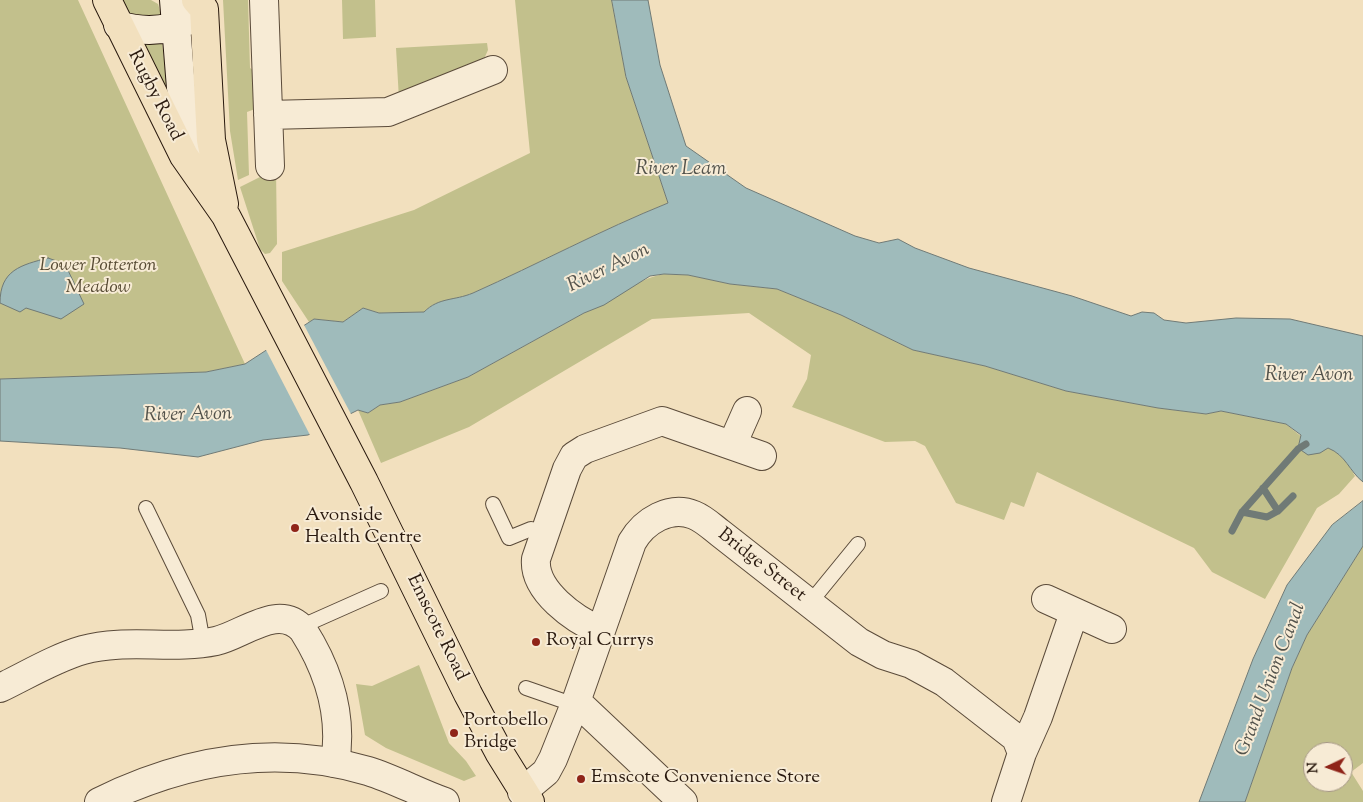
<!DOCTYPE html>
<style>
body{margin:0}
#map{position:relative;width:1363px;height:802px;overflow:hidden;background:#f2e0be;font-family:"Sorts Mill Goudy",serif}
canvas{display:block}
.north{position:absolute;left:1303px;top:742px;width:50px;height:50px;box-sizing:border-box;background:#f7ebd5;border:1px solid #a59785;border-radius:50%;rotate:267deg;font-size:14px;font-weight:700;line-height:20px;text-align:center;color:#29190e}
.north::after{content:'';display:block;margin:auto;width:18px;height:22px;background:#8f2418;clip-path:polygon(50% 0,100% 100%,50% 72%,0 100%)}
</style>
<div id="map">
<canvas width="1363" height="802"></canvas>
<div class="north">N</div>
</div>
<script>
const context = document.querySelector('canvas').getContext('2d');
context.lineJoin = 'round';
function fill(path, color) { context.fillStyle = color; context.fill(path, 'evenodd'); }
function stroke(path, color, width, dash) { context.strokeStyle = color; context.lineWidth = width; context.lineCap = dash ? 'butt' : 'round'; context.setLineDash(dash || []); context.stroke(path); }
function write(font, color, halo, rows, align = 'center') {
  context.font = font + ' "Sorts Mill Goudy",serif'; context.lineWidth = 4; context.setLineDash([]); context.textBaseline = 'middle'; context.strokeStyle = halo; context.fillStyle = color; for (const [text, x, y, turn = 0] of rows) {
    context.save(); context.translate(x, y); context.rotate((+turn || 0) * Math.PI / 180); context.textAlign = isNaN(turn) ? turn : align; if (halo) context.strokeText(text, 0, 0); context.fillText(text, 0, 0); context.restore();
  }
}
const green = new Path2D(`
 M 0,0 L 78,0 L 245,364 L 206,372 L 0,379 Z
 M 116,0 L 151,0 L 158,4 L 161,14 L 155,19 L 131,15 Z
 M 223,0 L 248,0 L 250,68 L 257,73 L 255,109 L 247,112 L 249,175 L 238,180 L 230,131 Z
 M 342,0 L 375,0 L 376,37 L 343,39 Z
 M 515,0 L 612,0 L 626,77 L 668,203 C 601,230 538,264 473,293 C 454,302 439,297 424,312 L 379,313 L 363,308 L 343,322 L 314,319 L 309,322 L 282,281 L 282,252 L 414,210 L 530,153 Z
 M 142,42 L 162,42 L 168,94 Z
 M 487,43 L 488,50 L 484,59 L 399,99 L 396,48 Z
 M 276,169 L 277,244 L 270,253 L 265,254 L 260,249 L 240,187 Z
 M 664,274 L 688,275 L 730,284 L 777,289 L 841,315 L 913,350 L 985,366 L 1066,391 L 1158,408 L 1206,414 L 1221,411 L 1286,424 L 1320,452 L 1328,448 C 1342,453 1348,463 1355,476 L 1339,494 L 1317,508 L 1265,599 L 1212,572 L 1194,548 L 1037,472 L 1024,507 L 1011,502 L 1004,520 L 956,503 L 925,446 L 915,441 L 885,442 L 792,407 L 807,379 L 811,355 L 749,313 L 652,319 L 469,427 L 381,463 L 358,410 L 368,413 L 380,405 L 400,402 L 468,377 L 584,313 C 613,302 634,279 664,274 Z
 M 1363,546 L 1363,763 L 1351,772 L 1363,791 L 1363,802 L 1245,802 L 1292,668 L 1307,635 ZM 1313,752 L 1343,752 L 1343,782 L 1313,782 Z
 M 419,665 L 449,743 L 466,761 L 476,776 L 464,781 L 386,748 L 365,735 L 356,684 L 372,686 Z`);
const water = new Path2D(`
 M 612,0 L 648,0 L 660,65 L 686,146 L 746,188 L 855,236 L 879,243 L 898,239 L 915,248 L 969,268 L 1072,296 L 1131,316 L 1142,312 L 1154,313 L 1164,320 L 1186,323 L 1236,318 L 1290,319 L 1363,336 L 1363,482 C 1349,471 1346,455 1328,448 L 1320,453 L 1308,455 L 1298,448 L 1301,435 L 1286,424 L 1221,411 L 1206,414 L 1158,408 L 1066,391 L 985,366 L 913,350 L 841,315 L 777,289 L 730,284 L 688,275 L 664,274 L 650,276 L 604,305 L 584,313 L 468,377 L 400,402 L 380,405 L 368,413 L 358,410 L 308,435 L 263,440 L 198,457 L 120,448 L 0,441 L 0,379 L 206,372 L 245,364 L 314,319 L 343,322 L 363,308 L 379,313 L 424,312 C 439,297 454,301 473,293 C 538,264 601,230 668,203 L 626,77 Z
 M 48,258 L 65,264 L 84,304 L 61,319 L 26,308 L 20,312 L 0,303 C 0,270 21,265 48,258 Z
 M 1363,501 L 1363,546 L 1307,635 L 1292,668 L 1245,802 L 1199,802 L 1253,659 L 1287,585 L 1332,525 Z`);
const pier = new Path2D(`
 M 303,323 L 352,416 L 311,437 L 265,348 Z`);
const stream = new Path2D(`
 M 1278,511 L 1293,496
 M 1242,512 L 1267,517 L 1278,511 L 1263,488
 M 1232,531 L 1242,512 L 1298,449 L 1306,444`);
const service = new Path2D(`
 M 493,504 L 509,538 L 531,529 L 546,534
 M 146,508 L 198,615 L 203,643
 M 809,604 L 858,544
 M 300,627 L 381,591
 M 526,688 L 575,705`);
const minor = new Path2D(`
 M 264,0 L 270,166
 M 268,115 L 388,112 L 493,70
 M 732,445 L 747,411
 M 1046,599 L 1112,629
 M 601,631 C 575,620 533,591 536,559 L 567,469 L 574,456 L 585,449 L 662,421 L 762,456
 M 0,688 C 27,675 55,658 83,650 C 126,638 172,650 216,641 C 243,635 279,602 303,630 C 329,671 343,715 335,763
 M 576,701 L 683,802
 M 522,792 L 546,772 L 553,759 L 577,699 L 632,542 C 644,521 670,505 694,515 C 704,519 712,527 720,533 L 859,642 L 883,655 L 911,664 L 944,682 L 1016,738 L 1022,753
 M 1006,802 L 1022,753 L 1038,717 L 1074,613`);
const tertiary = new Path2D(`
 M 99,802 C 184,760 274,743 368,771 C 394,779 419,793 445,802`);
const secondary = new Path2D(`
 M 174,0 L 181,88 L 206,185
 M 118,25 C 144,33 168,32 191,19`);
const primary = new Path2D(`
 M 107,0 L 184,156 L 226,216 L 364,482 L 468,694 L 499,752 L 530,802
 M 196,0 L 204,9 L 211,140 L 224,204`);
const markers = [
 [295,528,5,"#8f2418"],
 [536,642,5,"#8f2418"],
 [454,733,5,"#8f2418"],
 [581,779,5,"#8f2418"]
];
const streetNames = [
 ["Rugby Road",154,96,63],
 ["Bridge Street",761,566,38],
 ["Emscote Road",436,628,64]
];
const parkNames = [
 ["Lower Potterton",98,267],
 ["Meadow",98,289]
];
const poiNames = [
 ["Avonside",305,517],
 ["Health Centre",305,539],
 ["Royal Currys",546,642],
 ["Portobello",464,722],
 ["Bridge",464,744],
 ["Emscote Convenience Store",591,779]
];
const waterNames = [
 ["River Leam",681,171],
 ["River Avon",609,269,-26],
 ["River Avon",1309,377],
 ["River Avon",188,416,-1],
 ["Grand Union Canal",1272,680,-69]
];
fill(green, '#c2c08c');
fill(water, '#9fbbbb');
stroke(water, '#707a76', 1);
fill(pier, '#f2e0be');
stroke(stream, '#707a76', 7);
stroke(service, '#5b4b3a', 16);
stroke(minor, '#5b4b3a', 30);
stroke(tertiary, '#5b4b3a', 30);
stroke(secondary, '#29190e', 30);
stroke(primary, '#29190e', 30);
stroke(service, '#f7ebd5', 14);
stroke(minor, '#f7ebd5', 28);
stroke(tertiary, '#f7ebd5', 28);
stroke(secondary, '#f7ebd5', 28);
stroke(primary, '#f2e0be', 28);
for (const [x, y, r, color] of markers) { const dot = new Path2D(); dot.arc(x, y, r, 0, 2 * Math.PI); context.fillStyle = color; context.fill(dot); stroke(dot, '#f7ebd5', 2); }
write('19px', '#29190e', '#f7ebd5', streetNames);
write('italic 19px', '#574b34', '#f7ebd5', parkNames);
write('19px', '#29190e', '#f7ebd5', poiNames, 'left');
write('italic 20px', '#52524b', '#f7ebd5', waterNames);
</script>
